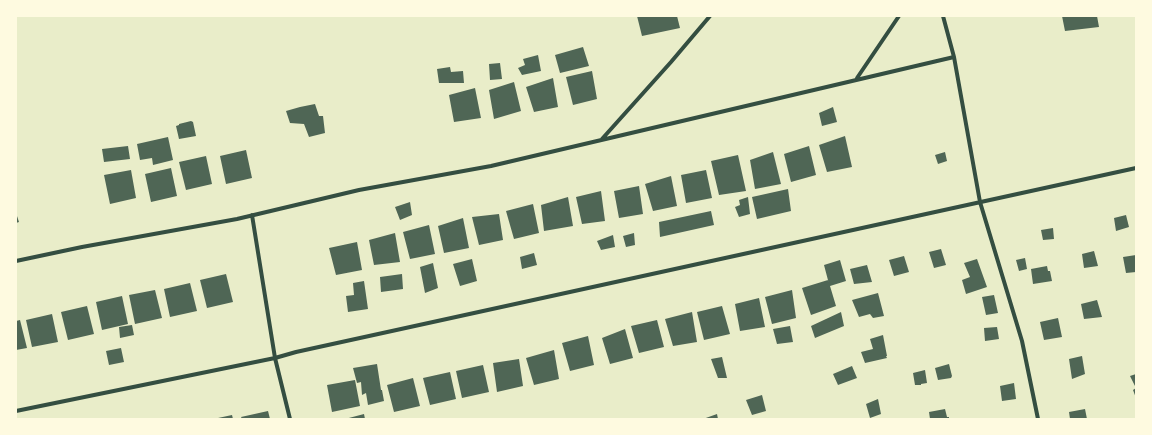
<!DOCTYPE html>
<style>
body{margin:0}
#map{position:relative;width:1152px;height:435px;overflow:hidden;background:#e9edc9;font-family:"Fira Sans",sans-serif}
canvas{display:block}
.frame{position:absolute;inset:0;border:17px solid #fefae0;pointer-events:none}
</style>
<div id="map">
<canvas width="1152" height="435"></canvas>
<div class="frame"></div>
</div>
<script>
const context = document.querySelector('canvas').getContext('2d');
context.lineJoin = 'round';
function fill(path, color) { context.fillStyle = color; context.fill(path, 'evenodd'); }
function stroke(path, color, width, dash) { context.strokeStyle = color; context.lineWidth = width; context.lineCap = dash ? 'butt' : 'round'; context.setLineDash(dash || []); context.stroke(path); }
const building = new Path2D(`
 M 637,16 L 677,16 L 680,28 L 642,36 Z
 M 1062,16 L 1097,16 L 1099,27 L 1065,31 Z
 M 583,47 L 589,66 L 560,73 L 555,55 Z
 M 538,55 L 541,71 L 522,75 L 518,68 L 525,65 L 523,59 Z
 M 500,63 L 502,79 L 490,80 L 489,64 Z
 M 450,67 L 451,72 L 463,71 L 464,83 L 439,83 L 437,69 Z
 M 592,71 L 597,99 L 573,105 L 566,77 Z
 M 553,78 L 558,107 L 534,112 L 526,87 Z
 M 514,82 L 521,111 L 494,119 L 489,90 Z
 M 475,88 L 481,118 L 454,122 L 449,95 Z
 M 315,104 L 319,116 L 323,116 L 325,133 L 309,137 L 304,124 L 290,123 L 286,111 L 300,107 Z
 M 833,107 L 837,122 L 822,126 L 819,113 Z
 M 191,121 L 193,122 L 196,136 L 179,139 L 176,126 L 179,125 L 179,124 Z
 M 845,136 L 852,167 L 827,172 L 819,145 Z
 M 168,137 L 173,160 L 153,165 L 152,158 L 140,160 L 137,144 Z
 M 128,146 L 130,159 L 104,162 L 102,149 Z
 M 809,146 L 816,175 L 791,182 L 784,154 Z
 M 246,150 L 252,178 L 226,184 L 220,156 Z
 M 773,152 L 781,184 L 755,189 L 750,160 Z
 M 945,152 L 947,161 L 938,164 L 935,155 Z
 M 738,155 L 746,191 L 719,195 L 711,161 Z
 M 206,156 L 212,184 L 186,190 L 179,162 Z
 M 171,168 L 177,196 L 151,202 L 145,174 Z
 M 131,170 L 136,198 L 110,204 L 104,175 Z
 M 706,170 L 712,198 L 686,203 L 681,175 Z
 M 671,176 L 677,206 L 653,211 L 645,184 Z
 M 639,186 L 643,214 L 619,218 L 614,191 Z
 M 788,189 L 791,211 L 757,219 L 752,197 Z
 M 601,191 L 605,221 L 582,224 L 576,197 Z
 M 568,197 L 573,226 L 544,231 L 541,205 Z
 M 748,197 L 750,214 L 739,217 L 735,207 L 740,205 L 739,200 Z
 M 410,202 L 412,215 L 400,220 L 395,207 Z
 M 533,204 L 539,233 L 514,239 L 506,211 Z
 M 711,211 L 714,225 L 660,237 L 659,222 Z
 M 16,213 L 19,222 L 16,223 Z
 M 499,214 L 503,240 L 479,245 L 472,217 Z
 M 1126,215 L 1129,227 L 1116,231 L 1114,218 Z
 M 463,218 L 469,248 L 444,253 L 438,226 Z
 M 429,225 L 435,254 L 410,259 L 403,232 Z
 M 1053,228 L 1054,239 L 1043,240 L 1041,230 Z
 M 395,233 L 400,262 L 374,265 L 369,240 Z
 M 634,233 L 635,245 L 626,247 L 623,236 Z
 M 613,235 L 615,247 L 601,250 L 597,241 Z
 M 357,242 L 362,270 L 336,275 L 329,248 Z
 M 941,249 L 946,265 L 934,268 L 929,252 Z
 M 1094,251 L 1098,266 L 1084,268 L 1082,254 Z
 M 534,253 L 537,265 L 522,269 L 520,257 Z
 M 1136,255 L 1136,272 L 1126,273 L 1123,257 Z
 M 904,256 L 909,272 L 894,276 L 889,260 Z
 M 1025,258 L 1027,269 L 1019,271 L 1016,260 Z
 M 472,259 L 477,281 L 460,286 L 453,264 Z
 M 977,259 L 987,287 L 966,294 L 962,280 L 970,277 L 964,263 Z
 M 840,260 L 846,281 L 830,286 L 836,306 L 811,315 L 802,288 L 828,280 L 829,284 L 824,265 Z
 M 433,263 L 438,288 L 425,293 L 420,267 Z
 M 867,265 L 872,282 L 854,284 L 850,269 Z
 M 1047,266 L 1048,271 L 1050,271 L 1052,281 L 1033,284 L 1031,269 Z
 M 226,274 L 233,302 L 207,308 L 200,280 Z
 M 402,274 L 403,289 L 381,292 L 380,277 Z
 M 364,281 L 368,309 L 348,312 L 346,296 L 354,295 L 353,283 Z
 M 190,283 L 197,311 L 170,317 L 164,289 Z
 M 155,290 L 162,318 L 135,324 L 129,295 Z
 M 792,290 L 796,318 L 772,324 L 765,297 Z
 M 878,293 L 884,316 L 873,318 L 870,314 L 859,317 L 852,300 Z
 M 994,295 L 998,313 L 986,315 L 982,297 Z
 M 122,296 L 128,324 L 102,330 L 96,302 Z
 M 759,298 L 765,327 L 740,331 L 735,304 Z
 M 1097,300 L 1102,317 L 1084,319 L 1081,304 Z
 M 87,306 L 94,334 L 68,340 L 61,312 Z
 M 722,306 L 730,334 L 704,340 L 697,312 Z
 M 692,312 L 697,342 L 673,346 L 665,319 Z
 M 841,312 L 844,326 L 815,338 L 811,326 Z
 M 52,314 L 58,342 L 32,347 L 26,320 Z
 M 1058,318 L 1062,337 L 1044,340 L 1040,322 Z
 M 20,320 L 27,348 L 16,350 L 16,321 Z
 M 657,320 L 664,347 L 639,353 L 631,326 Z
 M 132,325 L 134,335 L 120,338 L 119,327 Z
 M 790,326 L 793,342 L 777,344 L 773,329 Z
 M 997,327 L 999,339 L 985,341 L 984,328 Z
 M 625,329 L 633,358 L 610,364 L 602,338 Z
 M 883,335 L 887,356 L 886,356 L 887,358 L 865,363 L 861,352 L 873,349 L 870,339 Z
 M 588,336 L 594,365 L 570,371 L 562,343 Z
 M 121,348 L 124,362 L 109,365 L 106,351 Z
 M 554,350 L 559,379 L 534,385 L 526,358 Z
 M 1082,356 L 1085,374 L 1072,379 L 1069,359 Z
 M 722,357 L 727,378 L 718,378 L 711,359 Z
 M 519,359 L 523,386 L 497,392 L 493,363 Z
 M 377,364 L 381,390 L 382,390 L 384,401 L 368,405 L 366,393 L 362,395 L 361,382 L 357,383 L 353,368 Z
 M 949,364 L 952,376 L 951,378 L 938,380 L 935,368 Z
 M 483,365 L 489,392 L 462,398 L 456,371 Z
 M 852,366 L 857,378 L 838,385 L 833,374 Z
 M 925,370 L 927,383 L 921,384 L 921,385 L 915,385 L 913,373 Z
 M 450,372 L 456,399 L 430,405 L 423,378 Z
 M 1136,374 L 1136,398 L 1133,390 L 1136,388 L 1130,376 Z
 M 413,378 L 420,406 L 394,412 L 387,385 Z
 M 355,380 L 360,406 L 332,412 L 327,385 Z
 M 1014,383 L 1016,399 L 1002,401 L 1000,386 Z
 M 762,395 L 766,411 L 752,415 L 746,400 Z
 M 878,399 L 881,414 L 870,418 L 866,404 Z
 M 945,409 L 947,417 L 949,417 L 949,419 L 930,419 L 929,412 Z
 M 1085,409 L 1087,419 L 1070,419 L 1069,412 Z
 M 268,411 L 270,419 L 242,419 L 241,417 Z
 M 364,414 L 365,419 L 345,419 Z
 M 717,414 L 718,419 L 703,419 Z
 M 232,415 L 233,419 L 218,419 L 218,418 Z`);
const minor = new Path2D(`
 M 943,16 L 954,57 L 980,202 L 1022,341 L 1038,419
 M 857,78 L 899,16
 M 602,139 L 671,62 L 710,16
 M 252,215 L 275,358 L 290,419
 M 16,261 L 82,247 L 237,219 L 359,190 L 491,166 L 954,57
 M 16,411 L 275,358 L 296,352 L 1136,168`);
fill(building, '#4f6655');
stroke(minor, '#344e41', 4);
</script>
